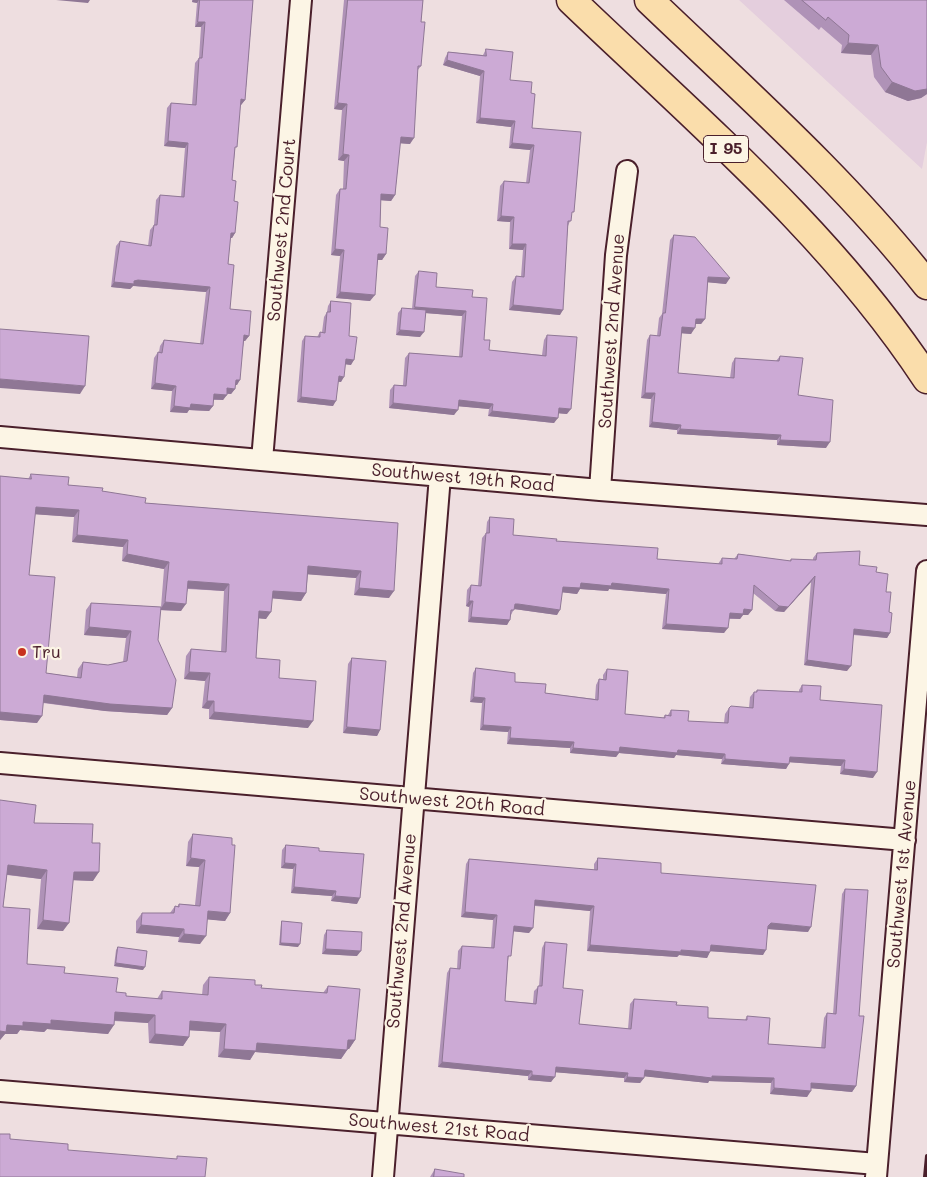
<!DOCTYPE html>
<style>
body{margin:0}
canvas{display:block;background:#eedee0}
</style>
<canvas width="927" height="1177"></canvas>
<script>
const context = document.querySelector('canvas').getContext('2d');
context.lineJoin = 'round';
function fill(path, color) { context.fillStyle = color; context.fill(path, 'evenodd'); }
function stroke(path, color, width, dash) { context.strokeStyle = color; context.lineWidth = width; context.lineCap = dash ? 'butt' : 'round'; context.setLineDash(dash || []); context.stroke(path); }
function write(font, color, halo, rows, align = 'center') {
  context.font = font + ' Mali,sans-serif'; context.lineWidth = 4.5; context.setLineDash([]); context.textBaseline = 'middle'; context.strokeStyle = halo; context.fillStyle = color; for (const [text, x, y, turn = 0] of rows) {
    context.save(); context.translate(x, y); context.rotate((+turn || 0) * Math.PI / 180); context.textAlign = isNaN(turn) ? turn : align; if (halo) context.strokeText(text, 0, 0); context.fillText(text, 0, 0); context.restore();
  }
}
const built = new Path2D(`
 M 739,0 L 927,0 L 927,142 L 922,169 Z`);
const street = new Path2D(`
 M 0,437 L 600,490 L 927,515
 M 262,460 L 301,0
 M 600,490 L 616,255 L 627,171
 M 0,763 L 905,840
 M 0,1091 L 877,1164
 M 383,1177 L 440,476
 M 876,1177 L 927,571`);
const highway = new Path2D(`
 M 571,0 C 696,120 831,233 927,379
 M 649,0 C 745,92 845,180 927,285`);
const rail = new Path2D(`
 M 925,1177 L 927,1156`);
const wall = new Path2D(`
 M 192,0 L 253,0 L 245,100 L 241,105 L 240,105 L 235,150 L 232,180 L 234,201 L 235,233 L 232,238 L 230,238 L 228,264 L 230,309 L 249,336 L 245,341 L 244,341 L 237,385 L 235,385 L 235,389 L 231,394 L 227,394 L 223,400 L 213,400 L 213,406 L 209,411 L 189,410 L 187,413 L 170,412 L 172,391 L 151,389 L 154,358 L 158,352 L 159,352 L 160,346 L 164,340 L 200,344 L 206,292 L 133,286 L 130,289 L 111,287 L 116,246 L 120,241 L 148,246 L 150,230 L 154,225 L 156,200 L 160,195 L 181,197 L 185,148 L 164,146 L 167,108 L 171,103 L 192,105 L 195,63 L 199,58 L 201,27 L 195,27 L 197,3 L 192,2 Z
 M 344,0 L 423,0 L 421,22 L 421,66 L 417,71 L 410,144 L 400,143 L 395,195 L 391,201 L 381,200 L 380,227 L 386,254 L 382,260 L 378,260 L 370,301 L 336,298 L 340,256 L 331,255 L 336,195 L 340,189 L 343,189 L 344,161 L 338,160 L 342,110 L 334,109 Z
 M 784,0 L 927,0 L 927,94 L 921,98 L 908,101 L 885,92 L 874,77 L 871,55 L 841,53 L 842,45 L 821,27 L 819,30 Z
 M 486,49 L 510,80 L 531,93 L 532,128 L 572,216 L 568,226 L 560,315 L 509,310 L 512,282 L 516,276 L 521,277 L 523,250 L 509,249 L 510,222 L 497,221 L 500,186 L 504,181 L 526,183 L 530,150 L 509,148 L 511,127 L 476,123 L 480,76 L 443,65 L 445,58 L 448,52 L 483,55 Z
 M 674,235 L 726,284 L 708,282 L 705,319 L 701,324 L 695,324 L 691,334 L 681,333 L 678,373 L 730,378 L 732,363 L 735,358 L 776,361 L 780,356 L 798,395 L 826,448 L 777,445 L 777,440 L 677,434 L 677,430 L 649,427 L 651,399 L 641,398 L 647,340 L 650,335 L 657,336 L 659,318 L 662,314 L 670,240 Z
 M 419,271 L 436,287 L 472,297 L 484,340 L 489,350 L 542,355 L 544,340 L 547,335 L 567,414 L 558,413 L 554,423 L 488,416 L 489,409 L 458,406 L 454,415 L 389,408 L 390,390 L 394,385 L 403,385 L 405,358 L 409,353 L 459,357 L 462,316 L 426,313 L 420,337 L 396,335 L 398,313 L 402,308 L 412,309 L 415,276 Z
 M 331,301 L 349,336 L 351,365 L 345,364 L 341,382 L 338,382 L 333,406 L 297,402 L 302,341 L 305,336 L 317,337 L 320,332 L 322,332 L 324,317 L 327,312 L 328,306 Z
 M 31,474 L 68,485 L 102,491 L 145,503 L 398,523 L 389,598 L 354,595 L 356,578 L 308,574 L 306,593 L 301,601 L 272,598 L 266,619 L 259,618 L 256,658 L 279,678 L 308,728 L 209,719 L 209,709 L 202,708 L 205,681 L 184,679 L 186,656 L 191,649 L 221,652 L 224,591 L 188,589 L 181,611 L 160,610 L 158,640 L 172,708 L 167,715 L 105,711 L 43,703 L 37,723 L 0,720 L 0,476 L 28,479 ZM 35,514 L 74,517 L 72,542 L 123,547 L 122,561 L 164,569 L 161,607 L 91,603 L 86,610 L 84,635 L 126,638 L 123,662 L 108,665 L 83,662 L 78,669 L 77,677 L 46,673 L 29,575 Z
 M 490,517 L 513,535 L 556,541 L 657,559 L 718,564 L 722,558 L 734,559 L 738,554 L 790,561 L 791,559 L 813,560 L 813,558 L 817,553 L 859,565 L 876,572 L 886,592 L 889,612 L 890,633 L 887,638 L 853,635 L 847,671 L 804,665 L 811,582 L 784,612 L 775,611 L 753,593 L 752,610 L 748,615 L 743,615 L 740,619 L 729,619 L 724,633 L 662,629 L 666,594 L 609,589 L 608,591 L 580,589 L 577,594 L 562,592 L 557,615 L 514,609 L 511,615 L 507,625 L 468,622 L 469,607 L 466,606 L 467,590 L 471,585 L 478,586 L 482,538 L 486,533 L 487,522 Z
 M 352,658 L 380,730 L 377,736 L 343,733 L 348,664 Z
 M 476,668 L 545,693 L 595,699 L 596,685 L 599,679 L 603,680 L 603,675 L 607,669 L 625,714 L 663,718 L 665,715 L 668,715 L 671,710 L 688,721 L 724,723 L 725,714 L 729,708 L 749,708 L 750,697 L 754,692 L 756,692 L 757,690 L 799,692 L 799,690 L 802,685 L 820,700 L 873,778 L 840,774 L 841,766 L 789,762 L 786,769 L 721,764 L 722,759 L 676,755 L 674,758 L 619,753 L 616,757 L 570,753 L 570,748 L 507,744 L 508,732 L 480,730 L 482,703 L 470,702 L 473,673 Z
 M 0,800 L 34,823 L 92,843 L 93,881 L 73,880 L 63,931 L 37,929 L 41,879 L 7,875 L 3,907 L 27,964 L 64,973 L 126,996 L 157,999 L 162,991 L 202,995 L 203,985 L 209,977 L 255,985 L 261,988 L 323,993 L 328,986 L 355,1040 L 349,1049 L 348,1049 L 341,1059 L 255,1052 L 250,1060 L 218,1057 L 220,1032 L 189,1030 L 189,1037 L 183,1046 L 149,1043 L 148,1023 L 114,1021 L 108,1034 L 47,1029 L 44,1032 L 20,1030 L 17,1034 L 5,1034 L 0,1040 Z
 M 193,834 L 232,845 L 230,913 L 225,921 L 207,919 L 200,944 L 178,942 L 179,937 L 136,933 L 136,921 L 142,913 L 170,913 L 175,906 L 177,907 L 179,904 L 195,905 L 199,867 L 186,866 L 188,842 Z
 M 286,845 L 319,851 L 357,904 L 331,901 L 332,896 L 291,893 L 293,869 L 281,868 L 282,850 Z
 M 598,858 L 661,873 L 808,932 L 768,929 L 763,955 L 710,951 L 707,958 L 679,955 L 677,957 L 587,951 L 590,911 L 535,906 L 529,933 L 513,931 L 508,961 L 505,1001 L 533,1003 L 534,991 L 539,986 L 542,948 L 545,942 L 563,988 L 579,1024 L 628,1029 L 630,1004 L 634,999 L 676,1005 L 708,1018 L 745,1020 L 747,1016 L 768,1044 L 821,1048 L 824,1018 L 827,1013 L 833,1014 L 842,894 L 845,889 L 859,1016 L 856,1086 L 852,1092 L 811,1088 L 807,1097 L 770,1094 L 771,1083 L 709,1081 L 708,1083 L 644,1076 L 644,1078 L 640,1083 L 624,1082 L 624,1078 L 555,1072 L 551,1082 L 528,1080 L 528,1076 L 438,1067 L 447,973 L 450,968 L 457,969 L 458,951 L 462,946 L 491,948 L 493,920 L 461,917 L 466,864 L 469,859 L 594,870 L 594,864 Z
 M 282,921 L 298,947 L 279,945 L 281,924 Z
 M 327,930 L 357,956 L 322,954 L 324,935 Z
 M 118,947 L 143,970 L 114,966 L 116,950 Z
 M 435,1169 L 464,1177 L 430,1177 Z`);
const shadedWall = new Path2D(`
 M 56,0 L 90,0 L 88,3 Z
 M 193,0 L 199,0 L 197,3 L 192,2 Z
 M 198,22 L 205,22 L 201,27 L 195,27 Z
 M 848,43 L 878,45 L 871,55 L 841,53 Z
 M 447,60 L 484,71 L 480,76 L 443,65 Z
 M 892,82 L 927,89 L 927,94 L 921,98 L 908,101 L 885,92 Z
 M 241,99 L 245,100 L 241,105 L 237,104 Z
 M 338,103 L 347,104 L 342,110 L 334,109 Z
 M 480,118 L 515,121 L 511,127 L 476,123 Z
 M 401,137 L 414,138 L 410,144 L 396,143 Z
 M 168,141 L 188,143 L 185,148 L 164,146 Z
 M 512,143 L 534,145 L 530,150 L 509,148 Z
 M 343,154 L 349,155 L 344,161 L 338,160 Z
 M 381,194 L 395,195 L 391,201 L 377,200 Z
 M 501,216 L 514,217 L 510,222 L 497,221 Z
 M 231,233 L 235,233 L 232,238 L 227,238 Z
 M 512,244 L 526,244 L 523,250 L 509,249 Z
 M 335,249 L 344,250 L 340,256 L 331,255 Z
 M 378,254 L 386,254 L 382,260 L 374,260 Z
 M 708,277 L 730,278 L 726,284 L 704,282 Z
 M 138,280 L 210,287 L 206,292 L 135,286 L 133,286 L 130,289 L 111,287 L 114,282 Z
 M 340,292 L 375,295 L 370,301 L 336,298 Z
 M 513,305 L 563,310 L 560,315 L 509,310 Z
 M 415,307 L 466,311 L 462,316 L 412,312 Z
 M 696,319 L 705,319 L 701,324 L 692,324 Z
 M 682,327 L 695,328 L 691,334 L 678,333 Z
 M 400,330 L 424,332 L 420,337 L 396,335 Z
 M 244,335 L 249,336 L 245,341 L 241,341 Z
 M 346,359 L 354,360 L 351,365 L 343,364 Z
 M 339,376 L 344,377 L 341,382 L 335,381 Z
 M 0,379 L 85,386 L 80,394 L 0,388 Z
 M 236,380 L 240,380 L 237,385 L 232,385 Z
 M 155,383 L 176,386 L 172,391 L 151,389 Z
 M 227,388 L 235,389 L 231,394 L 223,393 Z
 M 645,393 L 655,393 L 651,399 L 641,398 Z
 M 214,394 L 227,395 L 223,400 L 210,399 Z
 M 301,397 L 336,401 L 333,406 L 297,402 Z
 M 459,400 L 493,404 L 489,409 L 455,406 Z
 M 393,403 L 458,410 L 454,415 L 389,408 Z
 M 191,404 L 213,406 L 209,411 L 189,410 L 187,413 L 170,412 L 174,406 Z
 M 559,408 L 571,409 L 567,414 L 555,413 Z
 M 492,411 L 558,418 L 554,423 L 488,416 Z
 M 652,422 L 681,425 L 677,430 L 649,427 Z
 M 680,429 L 781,435 L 777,440 L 677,434 Z
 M 780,440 L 830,442 L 826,448 L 777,445 Z
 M 36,507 L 79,510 L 74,517 L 31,514 Z
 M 77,535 L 128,540 L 123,547 L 72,542 Z
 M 127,554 L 169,562 L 164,569 L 122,561 Z
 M 308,566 L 361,571 L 356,578 L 303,574 Z
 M 815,576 L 811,582 L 784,612 L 775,611 L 779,606 Z
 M 188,581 L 229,584 L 224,591 L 183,588 Z
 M 581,583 L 612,583 L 669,589 L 666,594 L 609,589 L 608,591 L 580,589 L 577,594 L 559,592 L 563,587 Z
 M 359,588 L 394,591 L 389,598 L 354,595 Z
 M 273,591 L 306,593 L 301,601 L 268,598 Z
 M 469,601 L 473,601 L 469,607 L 466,606 Z
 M 165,602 L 186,604 L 181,611 L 160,610 Z
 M 515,604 L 518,604 L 560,610 L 557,615 L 514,609 Z
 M 744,609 L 752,610 L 748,615 L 743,615 L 740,619 L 726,618 L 730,613 Z
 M 259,611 L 271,612 L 266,619 L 254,618 Z
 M 471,617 L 510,620 L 507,625 L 468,622 Z
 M 666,624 L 728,628 L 724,633 L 662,629 Z
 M 89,627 L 131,631 L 126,638 L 84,635 Z
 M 854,629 L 890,633 L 887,638 L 850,634 Z
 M 807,660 L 851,666 L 847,671 L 804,665 Z
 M 189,672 L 210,673 L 205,681 L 184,679 Z
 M 44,695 L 172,708 L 167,715 L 105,711 L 39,702 Z
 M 474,697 L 485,698 L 482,703 L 470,702 Z
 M 207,701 L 214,701 L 209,709 L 202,708 Z
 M 0,712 L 42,716 L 37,723 L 0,720 Z
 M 214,712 L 313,721 L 308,728 L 209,719 Z
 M 483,725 L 511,727 L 508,732 L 480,730 Z
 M 347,727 L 380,730 L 377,736 L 343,733 Z
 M 510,738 L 574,742 L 570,748 L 507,744 Z
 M 620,747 L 678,750 L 725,754 L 722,759 L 676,755 L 674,758 L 619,753 L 616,757 L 570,753 L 573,748 Z
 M 790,757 L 845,760 L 841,766 L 786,762 Z
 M 725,759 L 789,764 L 786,769 L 721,764 Z
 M 844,769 L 877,772 L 873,778 L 840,774 Z
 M 191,858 L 205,860 L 199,867 L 186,866 Z
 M 285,863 L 296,864 L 293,869 L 281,868 Z
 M 8,865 L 47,870 L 41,879 L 2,874 Z
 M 74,872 L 99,872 L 93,881 L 68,880 Z
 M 294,887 L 336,891 L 332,896 L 291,893 Z
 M 335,896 L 360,898 L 357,904 L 331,901 Z
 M 535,900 L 594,906 L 590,911 L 532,905 Z
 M 208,911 L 230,913 L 225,921 L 202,919 Z
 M 465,912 L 497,915 L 493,920 L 461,917 Z
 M 43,920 L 69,923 L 63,931 L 37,929 Z
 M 771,923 L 811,927 L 808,932 L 767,929 L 765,931 Z
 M 141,925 L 184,929 L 179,937 L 136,933 Z
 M 514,926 L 533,928 L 529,933 L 510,931 Z
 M 184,934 L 206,936 L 200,944 L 178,942 Z
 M 281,943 L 300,944 L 298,947 L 279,945 Z
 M 590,945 L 681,950 L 710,952 L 707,958 L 679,955 L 677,957 L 587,951 Z
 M 711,945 L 766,950 L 763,955 L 707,951 Z
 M 326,949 L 361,951 L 357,956 L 322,954 Z
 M 116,963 L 145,967 L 143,970 L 114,966 Z
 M 115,1012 L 155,1015 L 148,1023 L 109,1020 Z
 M 51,1020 L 114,1025 L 108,1034 L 47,1029 L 44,1032 L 20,1030 L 17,1034 L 5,1034 L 0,1040 L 0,1031 L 7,1025 L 23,1022 Z
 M 190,1021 L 226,1024 L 220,1032 L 184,1030 Z
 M 155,1034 L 189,1037 L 183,1046 L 149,1043 Z
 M 348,1040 L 355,1040 L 349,1049 L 342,1048 Z
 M 257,1043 L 347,1050 L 341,1059 L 255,1052 L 250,1060 L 218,1057 L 224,1049 Z
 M 442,1062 L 532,1071 L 528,1076 L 438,1067 Z
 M 556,1067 L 628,1073 L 624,1078 L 552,1072 Z
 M 645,1070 L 712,1076 L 774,1078 L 771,1083 L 709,1081 L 708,1083 L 641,1076 Z
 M 532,1075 L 555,1077 L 551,1082 L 528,1080 Z
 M 627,1077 L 644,1078 L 640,1083 L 624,1082 Z
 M 811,1083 L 856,1086 L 852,1092 L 808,1088 Z
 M 774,1088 L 811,1091 L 807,1097 L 770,1094 Z`);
const building = new Path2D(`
 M 200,0 L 253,0 L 245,100 L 241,99 L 237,147 L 235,147 L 232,180 L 236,181 L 234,201 L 238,202 L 235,233 L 231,233 L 228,264 L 234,265 L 230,309 L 251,311 L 249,336 L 244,335 L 240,380 L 236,380 L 235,389 L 227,388 L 227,395 L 214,394 L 213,406 L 191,404 L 190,408 L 174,406 L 176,386 L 155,383 L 158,352 L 162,353 L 164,340 L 203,344 L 210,287 L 138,280 L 134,281 L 134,284 L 114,282 L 120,241 L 151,246 L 154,225 L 157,225 L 160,195 L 184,197 L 188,143 L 168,141 L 171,103 L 196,105 L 199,58 L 202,58 L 205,22 L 198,22 Z
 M 348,0 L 423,0 L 421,22 L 425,22 L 421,66 L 418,66 L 414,138 L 401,137 L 395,195 L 381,194 L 380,227 L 388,228 L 386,254 L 378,254 L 375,295 L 340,292 L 344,250 L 335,249 L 340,189 L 346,189 L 349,155 L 343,154 L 347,104 L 338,103 Z
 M 802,0 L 927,0 L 927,89 L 915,91 L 892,82 L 881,67 L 878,45 L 848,43 L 849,35 L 828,17 L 826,20 Z
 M 486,49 L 513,52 L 510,80 L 532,82 L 531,93 L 535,94 L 532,128 L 581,132 L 574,212 L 572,212 L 571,221 L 568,221 L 563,310 L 513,305 L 516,276 L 524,277 L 526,244 L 512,244 L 514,217 L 501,216 L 504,181 L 529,183 L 534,145 L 512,143 L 515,121 L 480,118 L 484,71 L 447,60 L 448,52 L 486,56 Z
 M 674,235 L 695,237 L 730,278 L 708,277 L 705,319 L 696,319 L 695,328 L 682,327 L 678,373 L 734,378 L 735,358 L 779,361 L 780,356 L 803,358 L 798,395 L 833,400 L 830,442 L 780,440 L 781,435 L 680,429 L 681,425 L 652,422 L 655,393 L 645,393 L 650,335 L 660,336 L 663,313 L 665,313 Z
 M 419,271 L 437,273 L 436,287 L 473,290 L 472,297 L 487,298 L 484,340 L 490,340 L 489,350 L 546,356 L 547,335 L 577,337 L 571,409 L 559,408 L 558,418 L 492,411 L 493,404 L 459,400 L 458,410 L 393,403 L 394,385 L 406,386 L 409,353 L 462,357 L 466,311 L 415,307 Z
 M 331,301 L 351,303 L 349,336 L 357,337 L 354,360 L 346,359 L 344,377 L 339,376 L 336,401 L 301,397 L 305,336 L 320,337 L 320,332 L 325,333 L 327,312 L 330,312 Z
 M 402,308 L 426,310 L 424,332 L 400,330 Z
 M 0,329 L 89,336 L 85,386 L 0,379 Z
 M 31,474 L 69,477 L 68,485 L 103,488 L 102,491 L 146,498 L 145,503 L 398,523 L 394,591 L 359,588 L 361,571 L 308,566 L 306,593 L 273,591 L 271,612 L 259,611 L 256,658 L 280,660 L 279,678 L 316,681 L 313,721 L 214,712 L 214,701 L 207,701 L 210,673 L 189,672 L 191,649 L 226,652 L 229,584 L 188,581 L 186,604 L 165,602 L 169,562 L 127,554 L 128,540 L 77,535 L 79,510 L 36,507 L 29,575 L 55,577 L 46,673 L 81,678 L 83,662 L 108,665 L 127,661 L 131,631 L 89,627 L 91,603 L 161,607 L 158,640 L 176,680 L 172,708 L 110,704 L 44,695 L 42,716 L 0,712 L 0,476 L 31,479 Z
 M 490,517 L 514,519 L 513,535 L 557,539 L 556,541 L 658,548 L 657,559 L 722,564 L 722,558 L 737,559 L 738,554 L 791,561 L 791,559 L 816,560 L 817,553 L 860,551 L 859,565 L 877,567 L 876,572 L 888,574 L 886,592 L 891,592 L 889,612 L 892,613 L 890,633 L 854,629 L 851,666 L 807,660 L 815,576 L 788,607 L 779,606 L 754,585 L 752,610 L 744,609 L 743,614 L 730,613 L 728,628 L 666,624 L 669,589 L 612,583 L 611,586 L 581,583 L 580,588 L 563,587 L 560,610 L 518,604 L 515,604 L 514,610 L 511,610 L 510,620 L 471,617 L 473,601 L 469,601 L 471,585 L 481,586 L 486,533 L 489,533 Z
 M 352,658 L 386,661 L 380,730 L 347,727 Z
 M 476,668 L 515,673 L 515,682 L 546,684 L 545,693 L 598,700 L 599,679 L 606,680 L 607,669 L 628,671 L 625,714 L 665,718 L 665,715 L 671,716 L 671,710 L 689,711 L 688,721 L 728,723 L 729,708 L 731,706 L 753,708 L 754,692 L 757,692 L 757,690 L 802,692 L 802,685 L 821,686 L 820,700 L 882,705 L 877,772 L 844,769 L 845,760 L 790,757 L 789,764 L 725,759 L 725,754 L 678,750 L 677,753 L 620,747 L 619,752 L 573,748 L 574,742 L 510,738 L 511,727 L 483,725 L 485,698 L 474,697 Z
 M 0,800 L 36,805 L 34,823 L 93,824 L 92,843 L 100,843 L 99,872 L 74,872 L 69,923 L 43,920 L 47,870 L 8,865 L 3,907 L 30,909 L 27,964 L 65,967 L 64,973 L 118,978 L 116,992 L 126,993 L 126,996 L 162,999 L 162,991 L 208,995 L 209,977 L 255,980 L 255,985 L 262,985 L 261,988 L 327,993 L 328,986 L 360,989 L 355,1040 L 348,1040 L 347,1050 L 257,1043 L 256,1051 L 224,1049 L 226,1024 L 190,1021 L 189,1037 L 155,1034 L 155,1015 L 115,1012 L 114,1025 L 51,1020 L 51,1024 L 23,1022 L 23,1026 L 7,1025 L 6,1032 L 0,1031 Z
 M 193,834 L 232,838 L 232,845 L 235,845 L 230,913 L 208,911 L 206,936 L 184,934 L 184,929 L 141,925 L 142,913 L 174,913 L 175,906 L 179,907 L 179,904 L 200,906 L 205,860 L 191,858 Z
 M 286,845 L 319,848 L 319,851 L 364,854 L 360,898 L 335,896 L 336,891 L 294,887 L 296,864 L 285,863 Z
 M 598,858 L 661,863 L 661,873 L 816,885 L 811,927 L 771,923 L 768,926 L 766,950 L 711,945 L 710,952 L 681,950 L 681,952 L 590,945 L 594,906 L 535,900 L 533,928 L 514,926 L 511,956 L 508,956 L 505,1001 L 536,1004 L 538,986 L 542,986 L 545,942 L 567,944 L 563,988 L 583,990 L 579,1024 L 631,1029 L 634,999 L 677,1002 L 676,1005 L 708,1007 L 708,1018 L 747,1020 L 747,1016 L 770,1018 L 768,1044 L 825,1048 L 827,1013 L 836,1014 L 845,889 L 868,890 L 859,1016 L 864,1016 L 856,1086 L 811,1083 L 811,1091 L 774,1088 L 774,1078 L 712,1076 L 712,1078 L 645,1070 L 644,1078 L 627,1077 L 628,1073 L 556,1067 L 555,1077 L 532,1075 L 532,1071 L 442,1062 L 450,968 L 460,969 L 462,946 L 494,948 L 497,915 L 465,912 L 469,859 L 597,870 Z
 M 282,921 L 302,923 L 300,944 L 281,943 Z
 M 327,930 L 362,932 L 361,951 L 326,949 Z
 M 118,947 L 147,951 L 145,967 L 116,963 Z
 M 0,1134 L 10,1134 L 10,1139 L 68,1144 L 68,1150 L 177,1159 L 177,1156 L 207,1158 L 205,1177 L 0,1177 Z
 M 435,1169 L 464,1174 L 464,1177 L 434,1177 Z`);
const markers = [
 [22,652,5,"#c8321e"]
];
const shields = [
 [726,149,45]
];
const shieldNames = [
 ["I 95",726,149]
];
const streetNames = [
 ["Southwest 2nd Court",282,230,-85],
 ["Southwest 2nd Avenue",612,331,-86],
 ["Southwest 19th Road",463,478,5],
 ["Southwest 20th Road",452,802,5],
 ["Southwest 1st Avenue",902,874,-85],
 ["Southwest 2nd Avenue",402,931,-85],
 ["Southwest 21st Road",439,1128,5]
];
const poiNames = [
 ["Tru",32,652]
];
fill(built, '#e4cedd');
stroke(street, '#4a1f2b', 24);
stroke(highway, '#4a1f2b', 31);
stroke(street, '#fcf5e5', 20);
stroke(highway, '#faddab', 28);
stroke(rail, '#4a1f2b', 4);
fill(wall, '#af92b7');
fill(shadedWall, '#8f7795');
fill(building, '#ccaad5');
stroke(building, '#8f7795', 1);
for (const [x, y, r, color] of markers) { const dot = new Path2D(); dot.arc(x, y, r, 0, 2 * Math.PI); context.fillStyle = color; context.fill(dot); stroke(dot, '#fcf5e5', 2); }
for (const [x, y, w] of shields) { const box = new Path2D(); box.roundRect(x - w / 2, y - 13.5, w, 27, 4); context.fillStyle = '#fcf5e5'; context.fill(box); stroke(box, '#4a1f2b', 1); }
write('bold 16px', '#4a1f2b', null, shieldNames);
write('18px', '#4a1f2b', '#fcf5e5', streetNames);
write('18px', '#4a1f2b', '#fcf5e5', poiNames, 'left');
</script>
